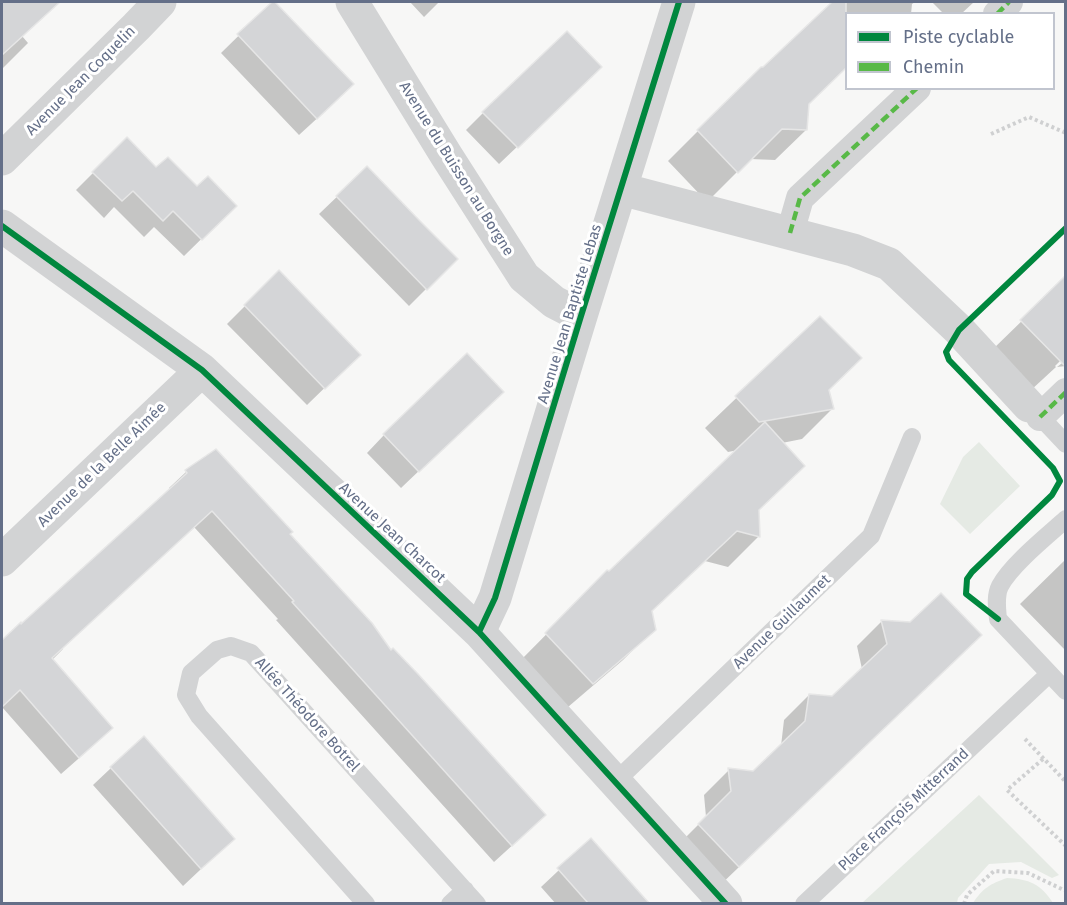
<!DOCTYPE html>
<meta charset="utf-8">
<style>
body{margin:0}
#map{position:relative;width:1067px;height:905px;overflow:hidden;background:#f7f7f6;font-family:"Fira Sans",sans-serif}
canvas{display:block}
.frame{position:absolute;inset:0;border:3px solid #646f88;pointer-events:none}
.legend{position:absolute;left:845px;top:12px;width:210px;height:78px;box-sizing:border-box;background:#fff;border:2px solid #c1c5cf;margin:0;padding:8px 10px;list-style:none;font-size:18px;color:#646f88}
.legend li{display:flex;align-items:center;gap:12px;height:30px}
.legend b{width:30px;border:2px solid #c1c5cf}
</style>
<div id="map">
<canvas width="1067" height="905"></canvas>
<div class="frame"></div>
<ul class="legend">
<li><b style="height:8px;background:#00873e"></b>Piste cyclable</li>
<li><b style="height:8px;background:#58b947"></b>Chemin</li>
</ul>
</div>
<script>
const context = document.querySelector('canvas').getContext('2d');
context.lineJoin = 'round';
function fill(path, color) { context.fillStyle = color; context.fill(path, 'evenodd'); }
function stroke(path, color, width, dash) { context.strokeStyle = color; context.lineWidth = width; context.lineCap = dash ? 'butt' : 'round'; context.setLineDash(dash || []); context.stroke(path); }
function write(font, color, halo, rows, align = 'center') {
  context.font = font + ' "Fira Sans",sans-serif'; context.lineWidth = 6; context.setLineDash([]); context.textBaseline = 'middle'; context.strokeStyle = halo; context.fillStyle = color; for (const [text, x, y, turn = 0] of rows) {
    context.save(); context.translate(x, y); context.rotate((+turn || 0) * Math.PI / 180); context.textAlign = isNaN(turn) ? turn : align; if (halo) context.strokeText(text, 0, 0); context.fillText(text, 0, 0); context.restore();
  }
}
const green = new Path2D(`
 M 979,442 L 1020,486 L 970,534 L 940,504 L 963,457 Z
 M 979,795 L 1059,875 L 1052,878 L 1021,862 L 989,864 L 958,898 L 957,903 L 862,903 Z
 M 1007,878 C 1029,879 1041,884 1053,903 L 973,903 C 983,888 990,884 1007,878 Z`);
const shadow = new Path2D(`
 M 2,2 L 45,2 L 51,8 L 22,36 L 28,43 L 2,69 Z
 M 273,2 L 335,102 L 299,135 L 221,53 Z
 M 410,2 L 439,2 L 424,17 Z
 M 833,2 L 915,2 L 912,4 L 911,14 L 846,14 L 846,67 L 807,105 L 806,130 L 775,160 L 750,159 L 707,202 L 668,161 L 761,68 L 763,68 Z
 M 932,2 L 974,2 L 961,14 L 944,14 Z
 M 583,84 L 499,164 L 466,130 L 483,113 Z
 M 127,139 L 156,170 L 235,206 L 184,256 L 154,227 L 144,237 L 114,207 L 104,218 L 76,190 Z
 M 367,168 L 456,259 L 409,306 L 319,214 Z
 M 279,272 L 341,372 L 307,405 L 227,324 Z
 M 1066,278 L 1066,355 L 1055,366 L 1056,367 L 1030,391 L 991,351 Z
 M 820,318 L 828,390 L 832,409 L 802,439 L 782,443 L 757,511 L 759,536 L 728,567 L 705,561 L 651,612 L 654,629 L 623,660 L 561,713 L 516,665 L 608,572 L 610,573 L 738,450 L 728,452 L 705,428 Z
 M 1066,360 L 1066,366 L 1057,367 Z
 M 484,409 L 401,488 L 367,453 L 384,435 Z
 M 216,451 L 288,534 L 527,832 L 494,862 L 276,620 L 278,619 L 194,527 L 62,648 L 63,649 L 52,660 L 111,728 L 94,745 L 61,774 L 2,707 L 2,641 L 171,490 L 169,488 L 186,472 Z
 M 1066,559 L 1066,651 L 1020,604 Z
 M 882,621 L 955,660 L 714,891 L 674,849 L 706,817 L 704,795 L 729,770 L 754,772 L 781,746 L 784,720 L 809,695 L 832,698 L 862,669 L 857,646 Z
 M 111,768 L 233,839 L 183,886 L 93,785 Z
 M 591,840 L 648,904 L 556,904 L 541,887 Z`);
const building = new Path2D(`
 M 2,2 L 60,2 L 2,55 Z
 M 272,2 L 275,2 L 354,84 L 317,119 L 237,34 Z
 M 832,2 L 846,2 L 846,68 L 809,104 L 807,130 L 782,129 L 738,173 L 697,130 L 761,67 L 763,67 Z
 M 567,31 L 602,67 L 518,148 L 482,112 Z
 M 127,137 L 156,167 L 168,157 L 197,186 L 208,176 L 237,206 L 202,240 L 173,211 L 163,221 L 133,191 L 122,201 L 92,172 Z
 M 367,166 L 420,221 L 458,259 L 427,290 L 336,196 Z
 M 279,270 L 361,355 L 325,389 L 244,305 Z
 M 1065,276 L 1065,366 L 1020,320 Z
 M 820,316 L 862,358 L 829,390 L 834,409 L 759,422 L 735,396 Z
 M 467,353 L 504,392 L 419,472 L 383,434 Z
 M 765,422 L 805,466 L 759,510 L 760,537 L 737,531 L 652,611 L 656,630 L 593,684 L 545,633 L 607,570 L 609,571 Z
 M 216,449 L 293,532 L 290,534 L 372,623 L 391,650 L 393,648 L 418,674 L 546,815 L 512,846 L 292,602 L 294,601 L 212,511 L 52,658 L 113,728 L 79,758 L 20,690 L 2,707 L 2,640 L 21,622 L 21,624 L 187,473 L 185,470 Z
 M 941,593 L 982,635 L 739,867 L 698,824 L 731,791 L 728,768 L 753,771 L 805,721 L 809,694 L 832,696 L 887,644 L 881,620 L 910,622 Z
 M 144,736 L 235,839 L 201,869 L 110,767 Z
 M 591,838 L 649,903 L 588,903 L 557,868 Z`);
const path = new Path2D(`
 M 991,134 L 1029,117 L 1066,133
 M 1025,739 L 1066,782
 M 1043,759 L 1007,790 L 1066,846
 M 964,904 L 967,895 L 994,871 L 1028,873 L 1066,891`);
const service = new Path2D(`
 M 1033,409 L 1066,444
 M 1066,519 C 1047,536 1011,565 1000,586 C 995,596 997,608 998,619 L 1066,691
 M 614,783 L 871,536 L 912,437
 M 366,904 L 199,716 L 186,695 L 191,673 L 217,650 L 231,646 L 251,653 L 477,904
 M 450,904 L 465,890
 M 804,904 L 1049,674`);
const pedestrian = new Path2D(`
 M 997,14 L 1009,2
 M 790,233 L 800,198 L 917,88
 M 1040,417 L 1066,392`);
const minor = new Path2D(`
 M 352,2 L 446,155 L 524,277 L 554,302 L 581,316
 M 2,159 L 136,27 L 160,2
 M 621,189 L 853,250 L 889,264 L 959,330 L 1029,406
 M 2,226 L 202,370 L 479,632 L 726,904
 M 2,560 L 202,370
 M 479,632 L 495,598 L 581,316 L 679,2`);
const quiet = new Path2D(`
 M 997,14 L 1009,2
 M 790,233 L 800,198 L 917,88
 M 1040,417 L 1066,392`);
const cycleway = new Path2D(`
 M 2,226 L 202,370 L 479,632 L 726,904
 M 998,619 L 966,594 L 967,579 L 972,572 L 1052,495 L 1060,481 L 1053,468 L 949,360 L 946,352 L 959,330 L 1066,228
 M 479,632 L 495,598 L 581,316 L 679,2`);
const streetNames = [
 ["Avenue Jean Coquelin",81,81,-45],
 ["Avenue du Buisson au Borgne",456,169,58],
 ["Avenue Jean Baptiste Lebas",570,314,-73],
 ["Avenue de la Belle Aimée",102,465,-44],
 ["Avenue Jean Charcot",392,533,43],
 ["Avenue Guillaumet",782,622,-44],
 ["Allée Théodore Botrel",307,715,48],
 ["Place François Mitterrand",904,810,-43]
];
fill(green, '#e5eae4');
fill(shadow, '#0003');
fill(building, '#d4d5d7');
stroke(building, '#e6e6e6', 1.5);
stroke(path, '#cfd0d1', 4, [3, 3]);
stroke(service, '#d2d3d4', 18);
stroke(pedestrian, '#d2d3d4', 28);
stroke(minor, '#d2d3d4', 33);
stroke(quiet, '#58b947', 4.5, [9, 4.5]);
stroke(cycleway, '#00873e', 6);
write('15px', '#646f88', '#fff', streetNames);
</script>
